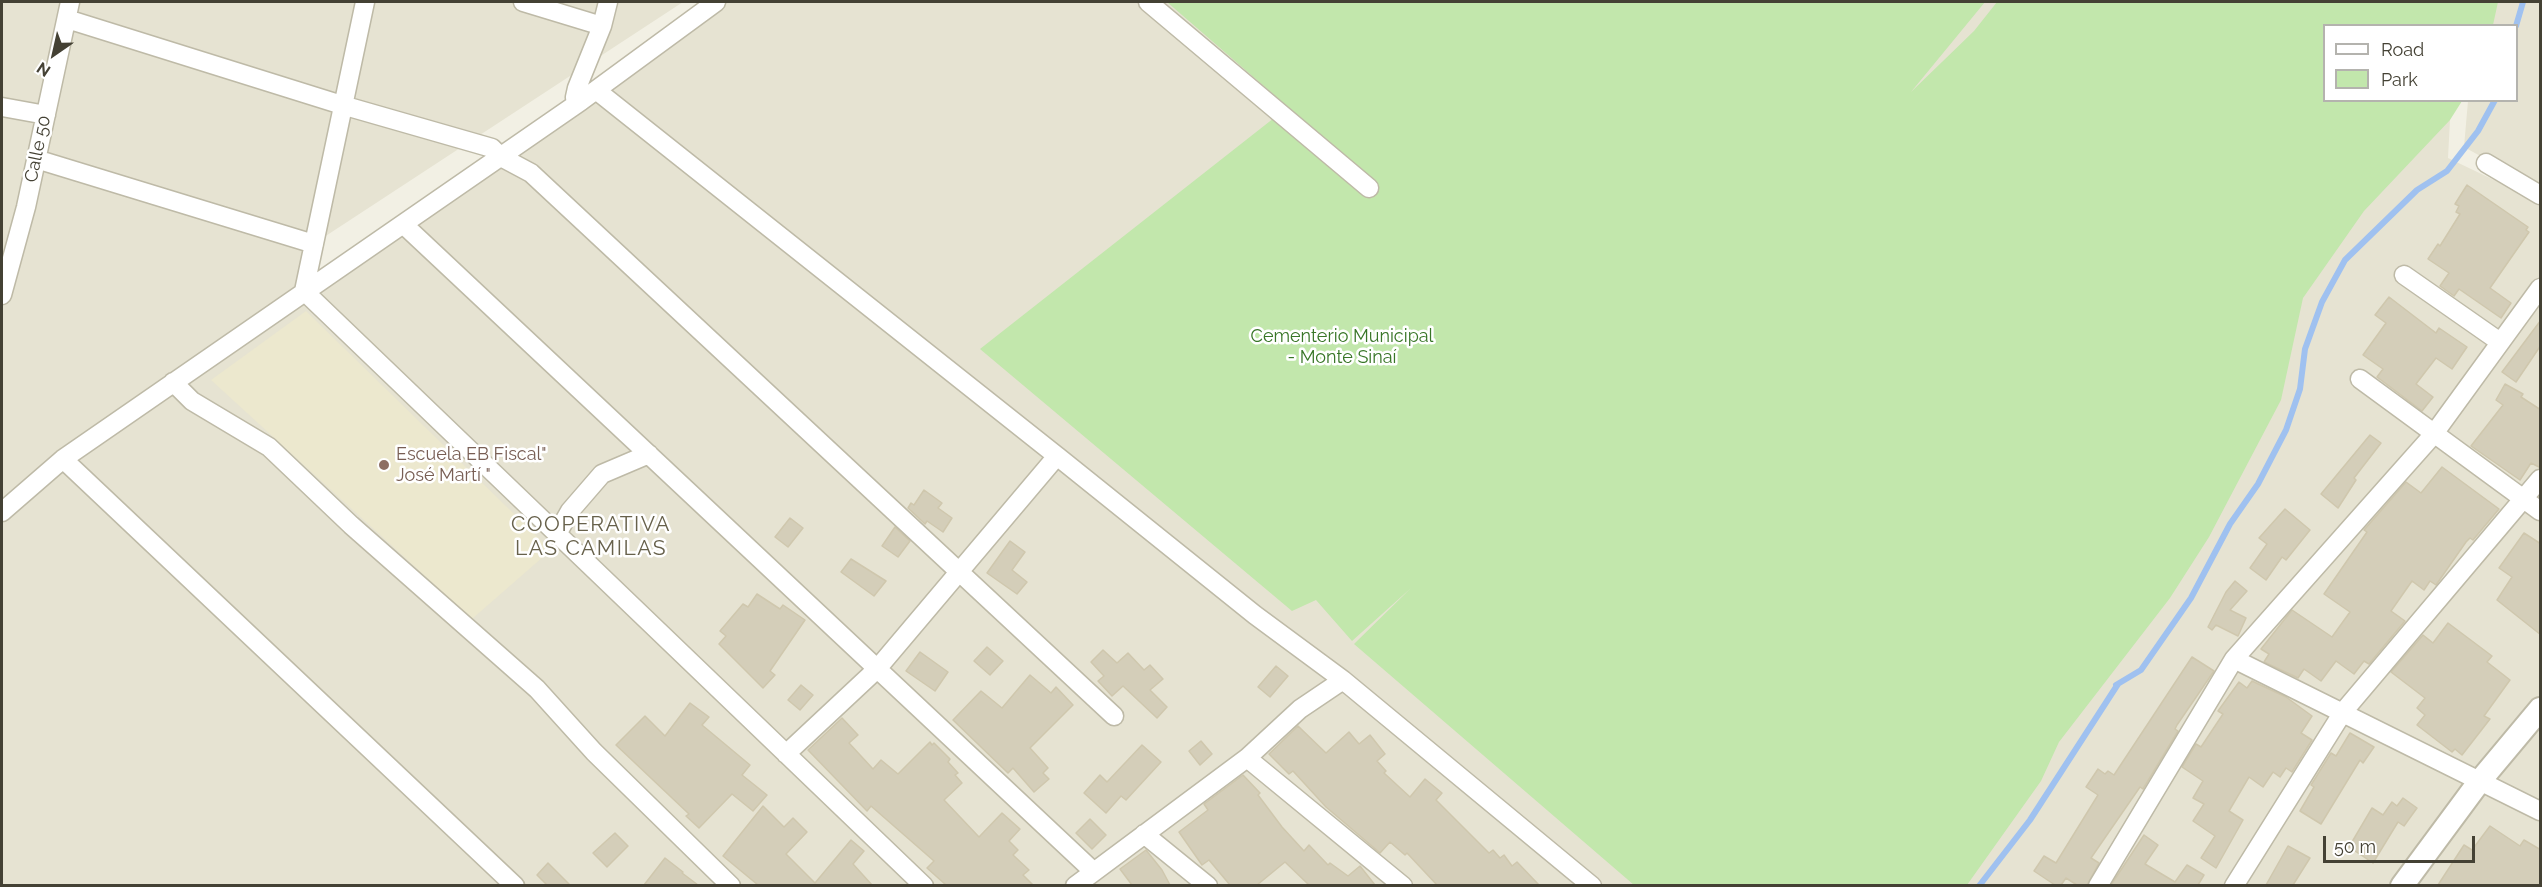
<!DOCTYPE html>
<meta charset="utf-8">
<style>
body{margin:0}
#map{position:relative;width:2542px;height:887px;overflow:hidden;background:#f2f0e4;font-family:Raleway,sans-serif}
canvas{display:block}
.frame{position:absolute;inset:0;border:3px solid #444134;pointer-events:none}
.legend{position:absolute;left:2323px;top:24px;width:195px;height:78px;box-sizing:border-box;background:#fff;border:2px solid #b4b3ae;margin:0;padding:8px 10px;list-style:none;font-size:18px;color:#444134}
.legend li{display:flex;align-items:center;gap:12px;height:30px}
.legend b{width:30px;border:2px solid #b4b3ae}
.north{position:absolute;left:24px;top:24px;width:60px;height:60px;-webkit-text-stroke:4px #fff;paint-order:stroke;rotate:214deg;font-size:16px;font-weight:700;line-height:24px;text-align:center;color:#444134}
.north::after{content:'';display:block;margin:auto;width:21px;height:27px;background:#444134;clip-path:polygon(50% 0,100% 100%,50% 72%,0 100%)}
.scale{position:absolute;left:2323px;top:836px;width:152px;height:27px;box-sizing:border-box;border:3px solid #444134;border-top:0;padding-left:8px;font-size:18px;line-height:21px;white-space:nowrap;color:#444134;-webkit-text-stroke:4px #fff;paint-order:stroke}
</style>
<div id="map">
<canvas width="2542" height="887"></canvas>
<div class="frame"></div>
<ul class="legend">
<li><b style="height:8px;background:#fff"></b>Road</li>
<li><b style="height:16px;background:#c2e7ac"></b>Park</li>
</ul>
<div class="north">N</div>
<div class="scale">50 m</div>
</div>
<script>
const context = document.querySelector('canvas').getContext('2d');
context.lineJoin = 'round';
function fill(path, color) { context.fillStyle = color; context.fill(path, 'evenodd'); }
function stroke(path, color, width, dash) { context.strokeStyle = color; context.lineWidth = width; context.lineCap = dash ? 'butt' : 'round'; context.setLineDash(dash || []); context.stroke(path); }
function write(font, color, halo, rows, align = 'center') {
  context.font = font + ' Raleway,sans-serif'; context.lineWidth = 5; context.setLineDash([]); context.textBaseline = 'middle'; context.strokeStyle = halo; context.fillStyle = color; for (const [text, x, y, turn = 0] of rows) {
    context.save(); context.translate(x, y); context.rotate((+turn || 0) * Math.PI / 180); context.textAlign = isNaN(turn) ? turn : align; if (halo) context.strokeText(text, 0, 0); context.fillText(text, 0, 0); context.restore();
  }
}
const residential = new Path2D(`
 M 2,2 L 683,2 L 315,243 L 306,284 L 597,77 L 714,2 L 2457,2 L 2324,26 L 2324,100 L 2451,101 L 2448,158 L 2540,202 L 2540,885 L 1602,885 L 1385,706 L 1594,885 L 2,886 Z
 M 2476,2 L 2540,2 L 2540,189 L 2464,147 L 2468,101 L 2516,100 L 2516,26 L 2474,25 Z`);
const education = new Path2D(`
 M 306,311 L 551,550 L 472,619 L 211,380 Z`);
const green = new Path2D(`
 M 1167,2 L 1985,2 L 1911,92 L 1974,31 L 1997,2 L 2498,2 L 2493,25 L 2324,26 L 2324,100 L 2462,101 L 2450,120 L 2364,211 L 2303,298 L 2281,400 L 2209,537 L 2170,598 L 2059,742 L 2041,781 L 1967,885 L 1634,885 L 1354,644 L 1411,588 L 1352,641 L 1316,600 L 1292,611 L 980,349 L 1288,107 Z`);
const stream = new Path2D(`
 M 2516,26 L 2523,2
 M 2116,685 L 2141,670 L 2191,598 L 2230,524 L 2258,484 L 2286,430 L 2300,389 L 2305,349 L 2322,302 L 2345,260 L 2417,190 L 2447,171 L 2478,131 L 2495,100
 M 1979,886 L 2030,820 L 2118,684`);
const building = new Path2D(`
 M 2467,185 L 2528,227 L 2526,230 L 2529,232 L 2490,288 L 2511,303 L 2501,318 L 2459,289 L 2454,296 L 2440,286 L 2449,273 L 2428,259 L 2438,244 L 2440,246 L 2460,214 L 2456,212 L 2459,206 L 2455,204 Z
 M 2389,297 L 2436,333 L 2439,328 L 2467,347 L 2452,369 L 2436,358 L 2416,384 L 2433,397 L 2422,411 L 2377,377 L 2383,369 L 2363,355 L 2386,323 L 2375,315 Z
 M 2541,320 L 2541,345 L 2516,382 L 2502,372 Z
 M 2505,384 L 2523,394 L 2521,397 L 2541,410 L 2541,468 L 2531,463 L 2520,480 L 2471,446 L 2503,405 L 2496,400 Z
 M 2370,435 L 2381,443 L 2354,478 L 2356,480 L 2338,508 L 2321,494 Z
 M 2442,467 L 2499,509 L 2473,540 L 2470,538 L 2466,542 L 2436,585 L 2430,581 L 2424,590 L 2412,581 L 2391,611 L 2405,621 L 2369,664 L 2364,661 L 2354,674 L 2336,661 L 2321,681 L 2304,669 L 2298,678 L 2264,662 L 2269,654 L 2261,649 L 2292,610 L 2332,637 L 2350,612 L 2324,594 L 2367,532 L 2364,530 L 2406,482 L 2421,493 Z
 M 924,490 L 942,503 L 938,508 L 952,518 L 943,532 L 927,521 L 925,524 L 908,508 L 911,503 L 914,505 Z
 M 2285,509 L 2310,530 L 2286,560 L 2282,557 L 2266,580 L 2250,568 L 2267,544 L 2259,538 Z
 M 790,518 L 803,528 L 788,547 L 775,537 Z
 M 895,527 L 910,541 L 898,557 L 882,546 Z
 M 2524,533 L 2541,544 L 2541,635 L 2497,600 L 2512,577 L 2499,568 Z
 M 1010,541 L 1025,552 L 1012,570 L 1027,582 L 1017,594 L 987,573 Z
 M 851,559 L 886,581 L 874,596 L 841,572 Z
 M 2235,581 L 2247,591 L 2230,610 L 2246,618 L 2238,636 L 2216,625 L 2212,630 L 2208,627 L 2226,592 Z
 M 757,594 L 780,609 L 783,605 L 805,620 L 770,671 L 775,675 L 763,688 L 719,644 L 726,636 L 720,631 L 743,604 L 748,607 Z
 M 2448,623 L 2492,656 L 2487,662 L 2510,680 L 2484,716 L 2490,719 L 2462,755 L 2455,749 L 2452,752 L 2417,725 L 2425,715 L 2417,708 L 2425,698 L 2391,672 L 2423,635 L 2433,643 Z
 M 987,647 L 1003,661 L 990,675 L 974,661 Z
 M 1103,650 L 1117,663 L 1128,653 L 1144,670 L 1150,665 L 1163,679 L 1150,690 L 1167,707 L 1157,718 L 1123,686 L 1112,696 L 1098,681 L 1104,676 L 1091,662 Z
 M 920,652 L 948,672 L 935,691 L 906,671 Z
 M 2192,657 L 2214,671 L 2177,725 L 2175,729 L 2178,731 L 2143,789 L 2140,787 L 2091,858 L 2099,863 L 2087,885 L 2077,885 L 2066,878 L 2061,885 L 2055,885 L 2034,871 L 2044,856 L 2056,863 L 2098,795 L 2086,787 L 2098,769 L 2105,774 L 2108,771 L 2114,775 Z
 M 1276,666 L 1288,676 L 1270,697 L 1258,687 Z
 M 1030,675 L 1051,693 L 1056,687 L 1073,705 L 1030,748 L 1048,768 L 1043,773 L 1049,779 L 1034,792 L 1013,768 L 1008,773 L 953,720 L 981,691 L 1002,708 Z
 M 2252,681 L 2286,697 L 2312,716 L 2301,733 L 2312,740 L 2292,772 L 2286,768 L 2280,777 L 2273,772 L 2263,787 L 2249,777 L 2229,811 L 2243,820 L 2216,868 L 2201,858 L 2215,836 L 2193,821 L 2204,804 L 2193,798 L 2203,781 L 2182,767 L 2196,744 L 2201,747 L 2223,714 L 2218,711 L 2239,682 L 2247,688 Z
 M 801,685 L 813,695 L 800,710 L 788,700 Z
 M 690,703 L 709,717 L 702,725 L 750,765 L 742,775 L 767,795 L 753,811 L 732,794 L 699,828 L 686,816 L 689,814 L 616,745 L 645,716 L 665,736 Z
 M 842,718 L 858,735 L 849,743 L 873,769 L 881,760 L 898,774 L 930,742 L 932,745 L 934,743 L 950,759 L 948,762 L 958,773 L 955,775 L 962,783 L 944,800 L 979,837 L 1002,813 L 1020,829 L 1009,841 L 1018,850 L 1013,855 L 1029,870 L 1023,875 L 1033,885 L 946,885 L 927,868 L 934,861 L 871,806 L 867,811 L 808,750 Z
 M 1298,726 L 1326,753 L 1349,732 L 1359,744 L 1370,735 L 1385,754 L 1377,761 L 1386,771 L 1384,773 L 1410,797 L 1425,779 L 1442,793 L 1436,800 L 1489,853 L 1493,850 L 1500,858 L 1504,855 L 1512,866 L 1517,862 L 1539,885 L 1437,885 L 1407,853 L 1405,855 L 1390,842 L 1380,853 L 1326,807 L 1293,771 L 1289,774 L 1269,754 Z
 M 2350,733 L 2374,747 L 2363,763 L 2360,760 L 2321,824 L 2300,811 L 2314,787 L 2311,785 L 2331,753 L 2336,756 Z
 M 1201,741 L 1212,754 L 1200,765 L 1189,751 Z
 M 1142,745 L 1161,762 L 1126,800 L 1121,796 L 1106,813 L 1084,793 L 1100,775 L 1107,782 Z
 M 1243,775 L 1260,793 L 1258,795 L 1282,827 L 1304,851 L 1309,845 L 1328,865 L 1330,863 L 1348,876 L 1360,866 L 1375,885 L 1309,885 L 1285,862 L 1257,885 L 1230,885 L 1209,860 L 1202,865 L 1179,832 L 1208,810 L 1204,804 Z
 M 2403,798 L 2417,808 L 2404,826 L 2398,822 L 2373,863 L 2349,847 L 2372,808 L 2383,815 L 2392,802 L 2397,806 Z
 M 763,806 L 784,827 L 793,818 L 807,832 L 786,854 L 815,883 L 851,840 L 864,851 L 853,864 L 872,885 L 758,885 L 723,856 Z
 M 1090,819 L 1106,835 L 1092,849 L 1076,833 Z
 M 2490,826 L 2520,846 L 2524,840 L 2541,850 L 2541,885 L 2438,885 L 2464,845 L 2472,850 Z
 M 615,833 L 628,846 L 607,867 L 593,853 Z
 M 2144,835 L 2158,845 L 2145,864 L 2175,882 L 2187,865 L 2204,875 L 2198,885 L 2111,885 Z
 M 2288,846 L 2310,858 L 2293,885 L 2266,885 Z
 M 1146,850 L 1162,870 L 1170,885 L 1132,885 L 1120,869 Z
 M 665,858 L 683,872 L 682,873 L 698,885 L 644,885 Z
 M 548,863 L 570,885 L 547,885 L 537,875 Z`);
const minor = new Path2D(`
 M 365,2 L 304,291 L 924,886
 M 523,2 L 602,26
 M 1148,2 L 1369,188
 M 67,19 L 342,105 L 492,148 L 501,157 L 531,173 L 1114,716
 M 596,90 L 1057,456
 M 581,101 L 575,97 L 577,88 L 602,26 L 608,2
 M 2,107 L 46,115
 M 36,159 L 314,244
 M 2486,163 L 2540,195
 M 403,224 L 1094,872
 M 2404,275 L 2500,342
 M 2,295 L 26,207 L 70,2
 M 2360,379 L 2540,511
 M 173,382 L 192,401 L 269,447 L 351,525 L 537,689 L 594,752 L 731,886
 M 63,459 L 515,886
 M 2,512 L 63,459 L 581,101 L 716,2
 M 557,534 L 570,511 L 602,474 L 649,454
 M 2234,659 L 2540,811
 M 786,754 L 877,669 L 1057,456 L 1255,615 L 1343,680 L 1592,886
 M 1247,758 L 1403,886
 M 1144,834 L 1208,886
 M 1075,886 L 1247,758 L 1300,709 L 1343,680
 M 2098,886 L 2234,659 L 2433,435 L 2540,288
 M 2234,886 L 2343,712 L 2540,479`);
const tertiary = new Path2D(`
 M 2402,886 L 2479,782 L 2540,709`);
const markers = [
 [384,465,6,"#8d6e63"]
];
const streetNames = [
 ["Calle 50",38,149,-78]
];
const parkNames = [
 ["Cementerio Municipal",1342,337],
 ["- Monte Sinaí",1342,358]
];
const educationNames = [
 ["Escuela EB Fiscal\"",396,455],
 ["José Martí \"",396,476]
];
const quarterNames = [
 ["COOPERATIVA",591,525],
 ["LAS CAMILAS",591,549]
];
fill(residential, '#e6e3d2');
fill(education, '#ece8ce');
fill(green, '#c2e7ac');
stroke(stream, '#9fc1f0', 6);
fill(building, '#d4ceb9');
stroke(building, '#cfc7ad', 1.5);
stroke(minor, '#bebaa7', 21);
stroke(tertiary, '#bebaa7', 26);
stroke(minor, '#fff', 18);
stroke(tertiary, '#fff', 22);
for (const [x, y, r, color] of markers) { const dot = new Path2D(); dot.arc(x, y, r, 0, 2 * Math.PI); context.fillStyle = color; context.fill(dot); stroke(dot, '#fff', 2); }
write('18px', '#444134', '#fff', streetNames);
write('18px', '#387627', '#fff', parkNames);
write('18px', '#785e54', '#fff', educationNames, 'left');
context.letterSpacing = '1.5px';
write('21px', '#67614b', '#fff', quarterNames);
context.letterSpacing = '0px';
</script>
